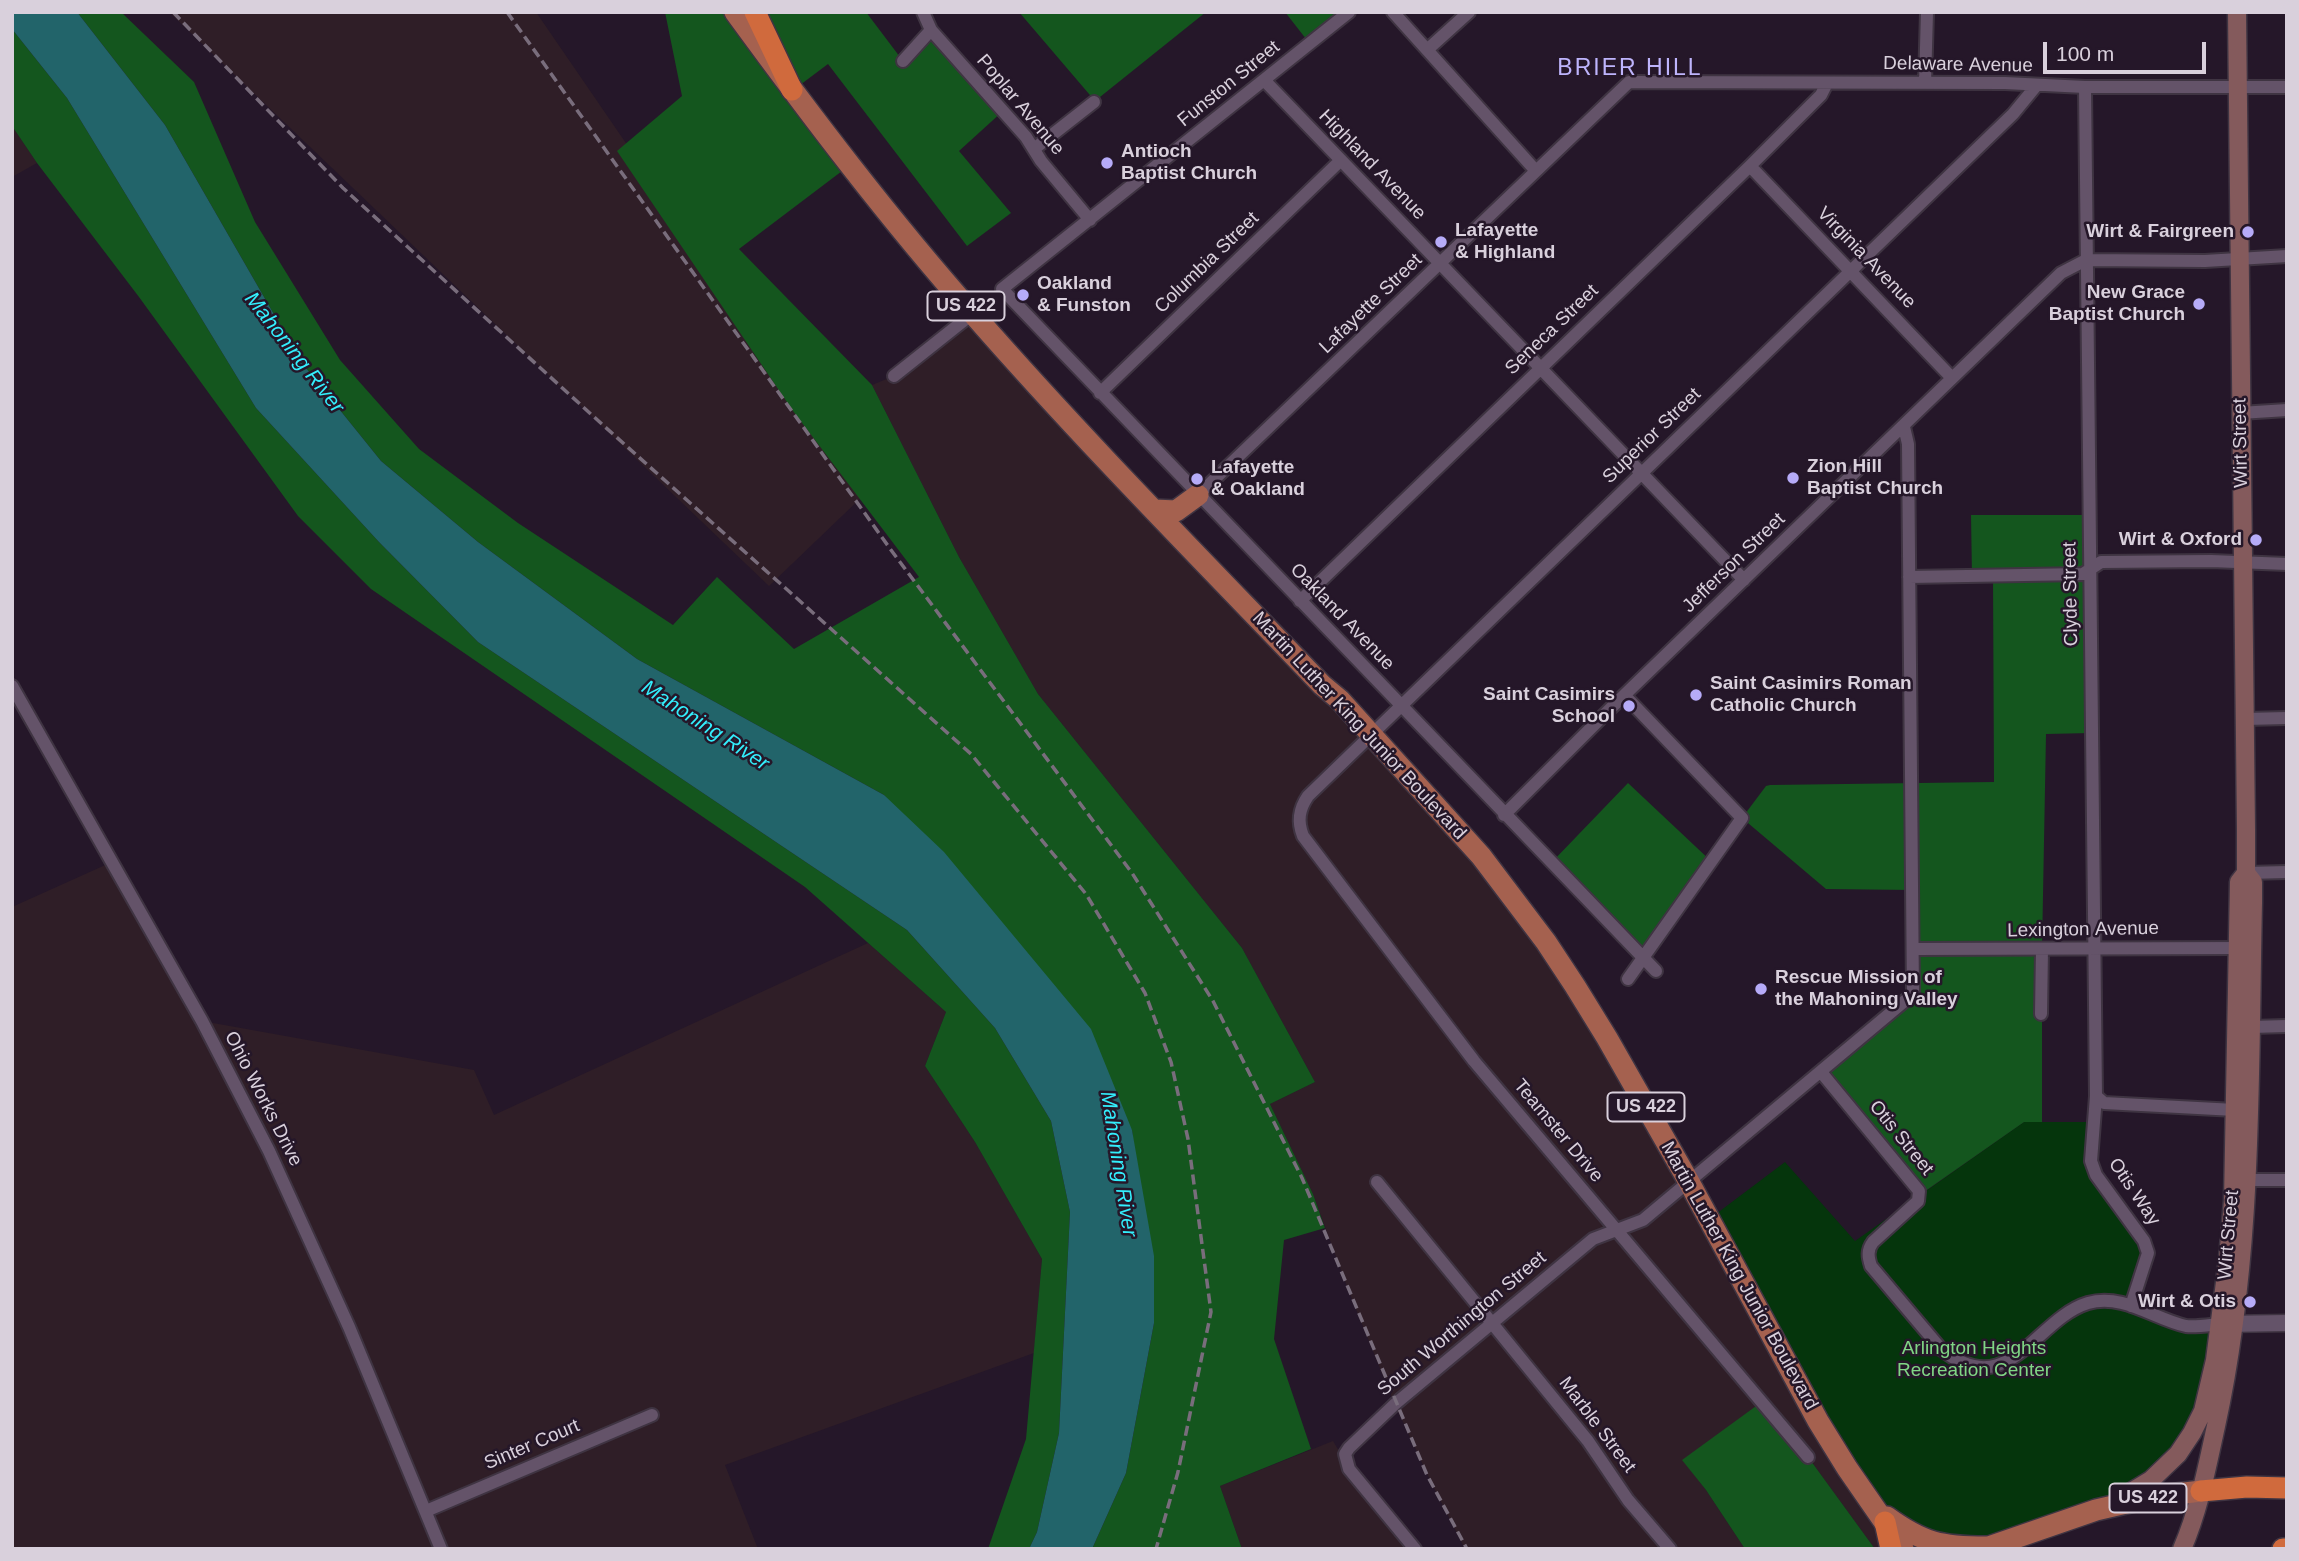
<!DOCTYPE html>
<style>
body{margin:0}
#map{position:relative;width:2299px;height:1561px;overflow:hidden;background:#251729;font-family:Helvetica,sans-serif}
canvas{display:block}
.frame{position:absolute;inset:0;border:14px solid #d9d0dc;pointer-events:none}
.scale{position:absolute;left:2043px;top:42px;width:163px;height:32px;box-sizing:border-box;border:4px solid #d9d0dc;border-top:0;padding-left:9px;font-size:21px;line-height:24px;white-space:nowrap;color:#d9d0dc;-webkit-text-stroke:5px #251729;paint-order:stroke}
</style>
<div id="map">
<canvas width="2299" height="1561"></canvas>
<div class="frame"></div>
<div class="scale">100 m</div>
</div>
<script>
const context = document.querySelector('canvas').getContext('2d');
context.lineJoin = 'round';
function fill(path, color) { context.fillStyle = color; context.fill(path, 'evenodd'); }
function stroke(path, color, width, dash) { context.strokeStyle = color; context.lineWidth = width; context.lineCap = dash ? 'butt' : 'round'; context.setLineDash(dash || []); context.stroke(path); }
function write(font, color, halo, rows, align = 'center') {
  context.font = font + ' Helvetica,sans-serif'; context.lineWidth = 5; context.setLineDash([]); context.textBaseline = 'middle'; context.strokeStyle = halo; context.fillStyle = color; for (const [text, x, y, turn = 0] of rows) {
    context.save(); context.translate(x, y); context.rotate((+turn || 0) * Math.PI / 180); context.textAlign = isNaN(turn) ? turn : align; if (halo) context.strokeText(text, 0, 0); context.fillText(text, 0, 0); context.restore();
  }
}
const industrial = new Path2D(`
 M 169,12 L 536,12 L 866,493 L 769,586 Z
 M 12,126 L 37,163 L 12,177 Z
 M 972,314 L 1154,510 L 1546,942 L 1891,1549 L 1875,1549 L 1795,1439 L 1683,1460 L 1706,1490 L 1745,1549 L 1465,1549 L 1431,1482 L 1395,1405 L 1349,1292 L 1313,1194 L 1270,1104 L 1315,1082 L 1242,948 L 1038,694 L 959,557 L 872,385 L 894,376 Z
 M 112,862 L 202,1021 L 474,1070 L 494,1115 L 868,943 L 946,1012 L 925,1066 L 975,1142 L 1042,1259 L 1034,1353 L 725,1465 L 758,1549 L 12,1549 L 12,907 Z
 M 1333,1441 L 1345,1461 L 1415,1549 L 1242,1549 L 1220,1486 Z`);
const green = new Path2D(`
 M 2024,1122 L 2094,1122 L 2091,1161 L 2144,1241 L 2131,1306 L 2188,1326 L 2210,1325 L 2247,1202 L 2203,1411 L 2139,1489 L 1968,1547 L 1876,1509 L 1708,1220 L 1785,1162 L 1855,1241 Z`);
const forest = new Path2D(`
 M 77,12 L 121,12 L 194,82 L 255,222 L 340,360 L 419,449 L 518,523 L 673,625 L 717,577 L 794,649 L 919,577 L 793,411 L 617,151 L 682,96 L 665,12 L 866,12 L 903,61 L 931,30 L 1003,111 L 959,151 L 1011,213 L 967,246 L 828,64 L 792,91 L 850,165 L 739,249 L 872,385 L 959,557 L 1038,694 L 1242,948 L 1315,1082 L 1270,1104 L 1313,1194 L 1325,1228 L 1284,1240 L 1274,1339 L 1311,1449 L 1220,1486 L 1242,1549 L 1092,1549 L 1126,1473 L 1154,1323 L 1132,1130 L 884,795 L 637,659 L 478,542 L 381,461 L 302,363 L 165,125 Z
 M 1019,12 L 1206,12 L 1095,101 Z
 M 1285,12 L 1349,12 L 1310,44 Z
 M 12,29 L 67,98 L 256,408 L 379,542 L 478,642 L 907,930 L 995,1028 L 1051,1121 L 1070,1212 L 1059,1433 L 1037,1532 L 1029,1549 L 988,1549 L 1026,1439 L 1042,1259 L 975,1142 L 925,1066 L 946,1012 L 805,887 L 371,589 L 298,516 L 139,297 L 37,163 L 12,126 Z
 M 1971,515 L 2089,515 L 2091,733 L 2046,734 L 2042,949 L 2042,1122 L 2024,1122 L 1921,1194 L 1821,1072 L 1913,994 L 1913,890 L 1826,889 L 1742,818 L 1766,786 L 1770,785 L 1994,782 L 1993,577 L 1972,577 Z
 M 1628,783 L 1712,862 L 1644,958 L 1552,862 Z
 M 1763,1401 L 1795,1439 L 1875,1549 L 1745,1549 L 1706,1490 L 1682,1460 Z`);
const water = new Path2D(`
 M 12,12 L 77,12 L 165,125 L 302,363 L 381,461 L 478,542 L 637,659 L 884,795 L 944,852 L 1091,1029 L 1132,1130 L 1154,1256 L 1154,1323 L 1126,1473 L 1092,1549 L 1029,1549 L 1037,1532 L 1059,1433 L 1070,1212 L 1051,1121 L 995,1028 L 907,930 L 478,642 L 379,542 L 256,408 L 67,98 L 12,29 Z`);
const minor = new Path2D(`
 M 923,12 L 931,30 L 1026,137 L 1041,161 L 1090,220
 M 1349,12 L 1002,289 L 1656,971
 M 1393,12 L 1536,171
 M 1427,50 L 1469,12
 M 903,61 L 931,30
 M 1264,80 L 1744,580
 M 1925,83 L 1927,12
 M 2085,87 L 2096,1096 L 2104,1103 L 2235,1110
 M 1034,149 L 1094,102
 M 1750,166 L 1952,378
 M 894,376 L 972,314
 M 1100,393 L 1341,160
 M 2240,413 L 2287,410
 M 1198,495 L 1629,82 L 2005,83 L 2085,87 L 2287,87
 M 1909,577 L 2083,574 L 2101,562 L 2211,561 L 2287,564
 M 1300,601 L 1750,166 L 1821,95 L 1827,83
 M 12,686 L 202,1021 L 269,1151 L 349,1327 L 441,1549
 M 1625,696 L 1742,818 L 1628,979
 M 2245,719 L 2287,718
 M 1504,815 L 1612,707 L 2061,273 L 2086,260 L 2205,261 L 2287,256
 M 2246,873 L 2287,872
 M 1914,949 L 2245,948
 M 2041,1014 L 2042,949
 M 2251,1027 L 2287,1026
 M 1821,1072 L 1919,1191 L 1918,1201 L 1873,1242 C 1867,1250 1868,1257 1871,1266 L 1941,1349 C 2009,1404 2035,1319 2088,1303 C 2123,1293 2154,1319 2186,1326 C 2196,1327 2209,1325 2219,1324
 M 2096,1096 L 2091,1161 L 2096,1175 L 2144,1241 L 2148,1253 L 2131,1306
 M 2248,1180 L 2287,1180
 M 1377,1182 L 1588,1441 L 1628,1500 L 1670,1549
 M 1808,1457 L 1474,1061 L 1303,836 C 1297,821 1299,809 1308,796 L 2013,114 L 2036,86
 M 426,1511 L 652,1415
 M 1415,1549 L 1349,1469 L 1345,1454 L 1349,1448 L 1395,1404 L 1593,1239 L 1643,1220 L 1913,994 L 1908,444 L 1904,427`);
const tertiary = new Path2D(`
 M 2223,1324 L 2287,1323`);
const secondary = new Path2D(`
 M 2118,1500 L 2151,1480 L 2178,1454 L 2192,1433 L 2203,1411 L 2215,1360 L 2228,1259 L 2233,1201 L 2239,882 L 2246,873 L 2246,829 L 2237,12
 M 2182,1549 C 2199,1510 2207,1467 2216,1426 C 2254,1254 2249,1078 2253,903 L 2253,882 L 2246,873`);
const primary = new Path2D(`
 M 735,12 C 811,116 889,219 974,315 C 1085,442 1205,563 1322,685 L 1340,700 L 1481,856 L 1546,942 L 1575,986 L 1607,1038 L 1689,1182 L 1818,1421 L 1847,1468 L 1903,1549
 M 1154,510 L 1176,511 L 1198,495
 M 1887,1517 C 1923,1543 1941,1547 1986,1547
 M 1983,1549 L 2096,1510 L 2152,1497 L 2201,1491`);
const motorway = new Path2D(`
 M 755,12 L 792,90
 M 2201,1491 L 2247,1487 L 2287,1488
 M 1885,1522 L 1891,1549
 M 2283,1549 L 2287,1549`);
const rail = new Path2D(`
 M 173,12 L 343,188 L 604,426 L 971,754 L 1086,894 L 1145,993 L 1171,1062 L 1188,1139 L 1211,1312 L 1178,1472 L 1156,1549
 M 507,12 L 891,550 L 1132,873 L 1213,1001 L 1302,1178 L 1427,1475 L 1467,1549`);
const markers = [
 [1107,163,7,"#b6abf8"],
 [2248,232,7,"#b6abf8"],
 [1441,242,7,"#b6abf8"],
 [1023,295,7,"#b6abf8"],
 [2199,304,7,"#b6abf8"],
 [1793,478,7,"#b6abf8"],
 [1197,479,7,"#b6abf8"],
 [2256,540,7,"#b6abf8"],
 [1696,695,7,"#b6abf8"],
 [1629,706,7,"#b6abf8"],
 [1761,989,7,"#b6abf8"],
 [2250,1302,7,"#b6abf8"]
];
const shields = [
 [966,306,77],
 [1646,1107,77],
 [2148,1498,77]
];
const shieldNames = [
 ["US 422",966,306],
 ["US 422",1646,1107],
 ["US 422",2148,1498]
];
const streetNames = [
 ["Delaware Avenue",1958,65,1],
 ["Funston Street",1229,84,-39],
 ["Poplar Avenue",1020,105,50],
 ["Highland Avenue",1372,165,46],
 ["Virginia Avenue",1866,258,46],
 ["Columbia Street",1207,263,-44],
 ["Lafayette Street",1371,304,-44],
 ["Seneca Street",1552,330,-44],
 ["Superior Street",1652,436,-44],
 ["Wirt Street",2241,443,-91],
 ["Jefferson Street",1734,563,-44],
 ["Clyde Street",2071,594,-91],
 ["Oakland Avenue",1342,617,46],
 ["Martin Luther King Junior Boulevard",1359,726,47],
 ["Lexington Avenue",2083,930,-1],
 ["Ohio Works Drive",263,1099,63],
 ["Teamster Drive",1558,1131,50],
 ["Otis Street",1901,1138,51],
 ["Otis Way",2134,1192,56],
 ["Wirt Street",2229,1235,-85],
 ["Martin Luther King Junior Boulevard",1739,1276,61],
 ["South Worthington Street",1462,1324,-40],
 ["Marble Street",1597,1425,53],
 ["Sinter Court",532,1445,-23]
];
const poiNames = [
 ["Antioch",1121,152],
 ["Baptist Church",1121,174],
 ["Lafayette",1455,231],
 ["& Highland",1455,253],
 ["Wirt & Fairgreen",2234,232,"right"],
 ["Oakland",1037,284],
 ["& Funston",1037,306],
 ["New Grace",2185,293,"right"],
 ["Baptist Church",2185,315,"right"],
 ["Zion Hill",1807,467],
 ["Baptist Church",1807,489],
 ["Lafayette",1211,468],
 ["& Oakland",1211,490],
 ["Wirt & Oxford",2242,540,"right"],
 ["Saint Casimirs Roman",1710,684],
 ["Catholic Church",1710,706],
 ["Saint Casimirs",1615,695,"right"],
 ["School",1615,717,"right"],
 ["Rescue Mission of",1775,978],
 ["the Mahoning Valley",1775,1000],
 ["Wirt & Otis",2236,1302,"right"]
];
const parkNames = [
 ["Arlington Heights",1974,1349],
 ["Recreation Center",1974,1371]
];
const waterNames = [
 ["Mahoning River",294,353,52],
 ["Mahoning River",705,726,33],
 ["Mahoning River",1118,1164,81]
];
const quarterNames = [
 ["BRIER HILL",1630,69]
];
fill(industrial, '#2f1e27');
fill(green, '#05350c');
fill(forest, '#14561e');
fill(water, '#22646a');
stroke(minor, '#3f3442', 16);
stroke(tertiary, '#3f3442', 19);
stroke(secondary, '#3f3442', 21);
stroke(primary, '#3f3442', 24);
stroke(motorway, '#3f3442', 24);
stroke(minor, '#645369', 12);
stroke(tertiary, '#645369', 16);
stroke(secondary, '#845a5c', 18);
stroke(primary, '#a5614f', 21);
stroke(motorway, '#d06a3d', 21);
stroke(rail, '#796d7c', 3.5, [10, 5]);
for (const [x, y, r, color] of markers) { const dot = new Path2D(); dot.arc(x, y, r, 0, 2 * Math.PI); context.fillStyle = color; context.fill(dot); stroke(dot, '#251729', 2.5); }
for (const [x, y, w] of shields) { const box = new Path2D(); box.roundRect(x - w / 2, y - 14.5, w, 29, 5); context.fillStyle = '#251729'; context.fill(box); stroke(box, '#d9d0dc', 2); }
write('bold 18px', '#d9d0dc', null, shieldNames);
write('19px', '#d9d0dc', '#251729', streetNames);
write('bold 19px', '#d9d0dc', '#251729', poiNames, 'left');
write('19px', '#80d685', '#251729', parkNames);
write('italic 21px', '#33eefc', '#251729', waterNames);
context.letterSpacing = '2px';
write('23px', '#beb4fc', '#251729', quarterNames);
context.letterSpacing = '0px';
</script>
